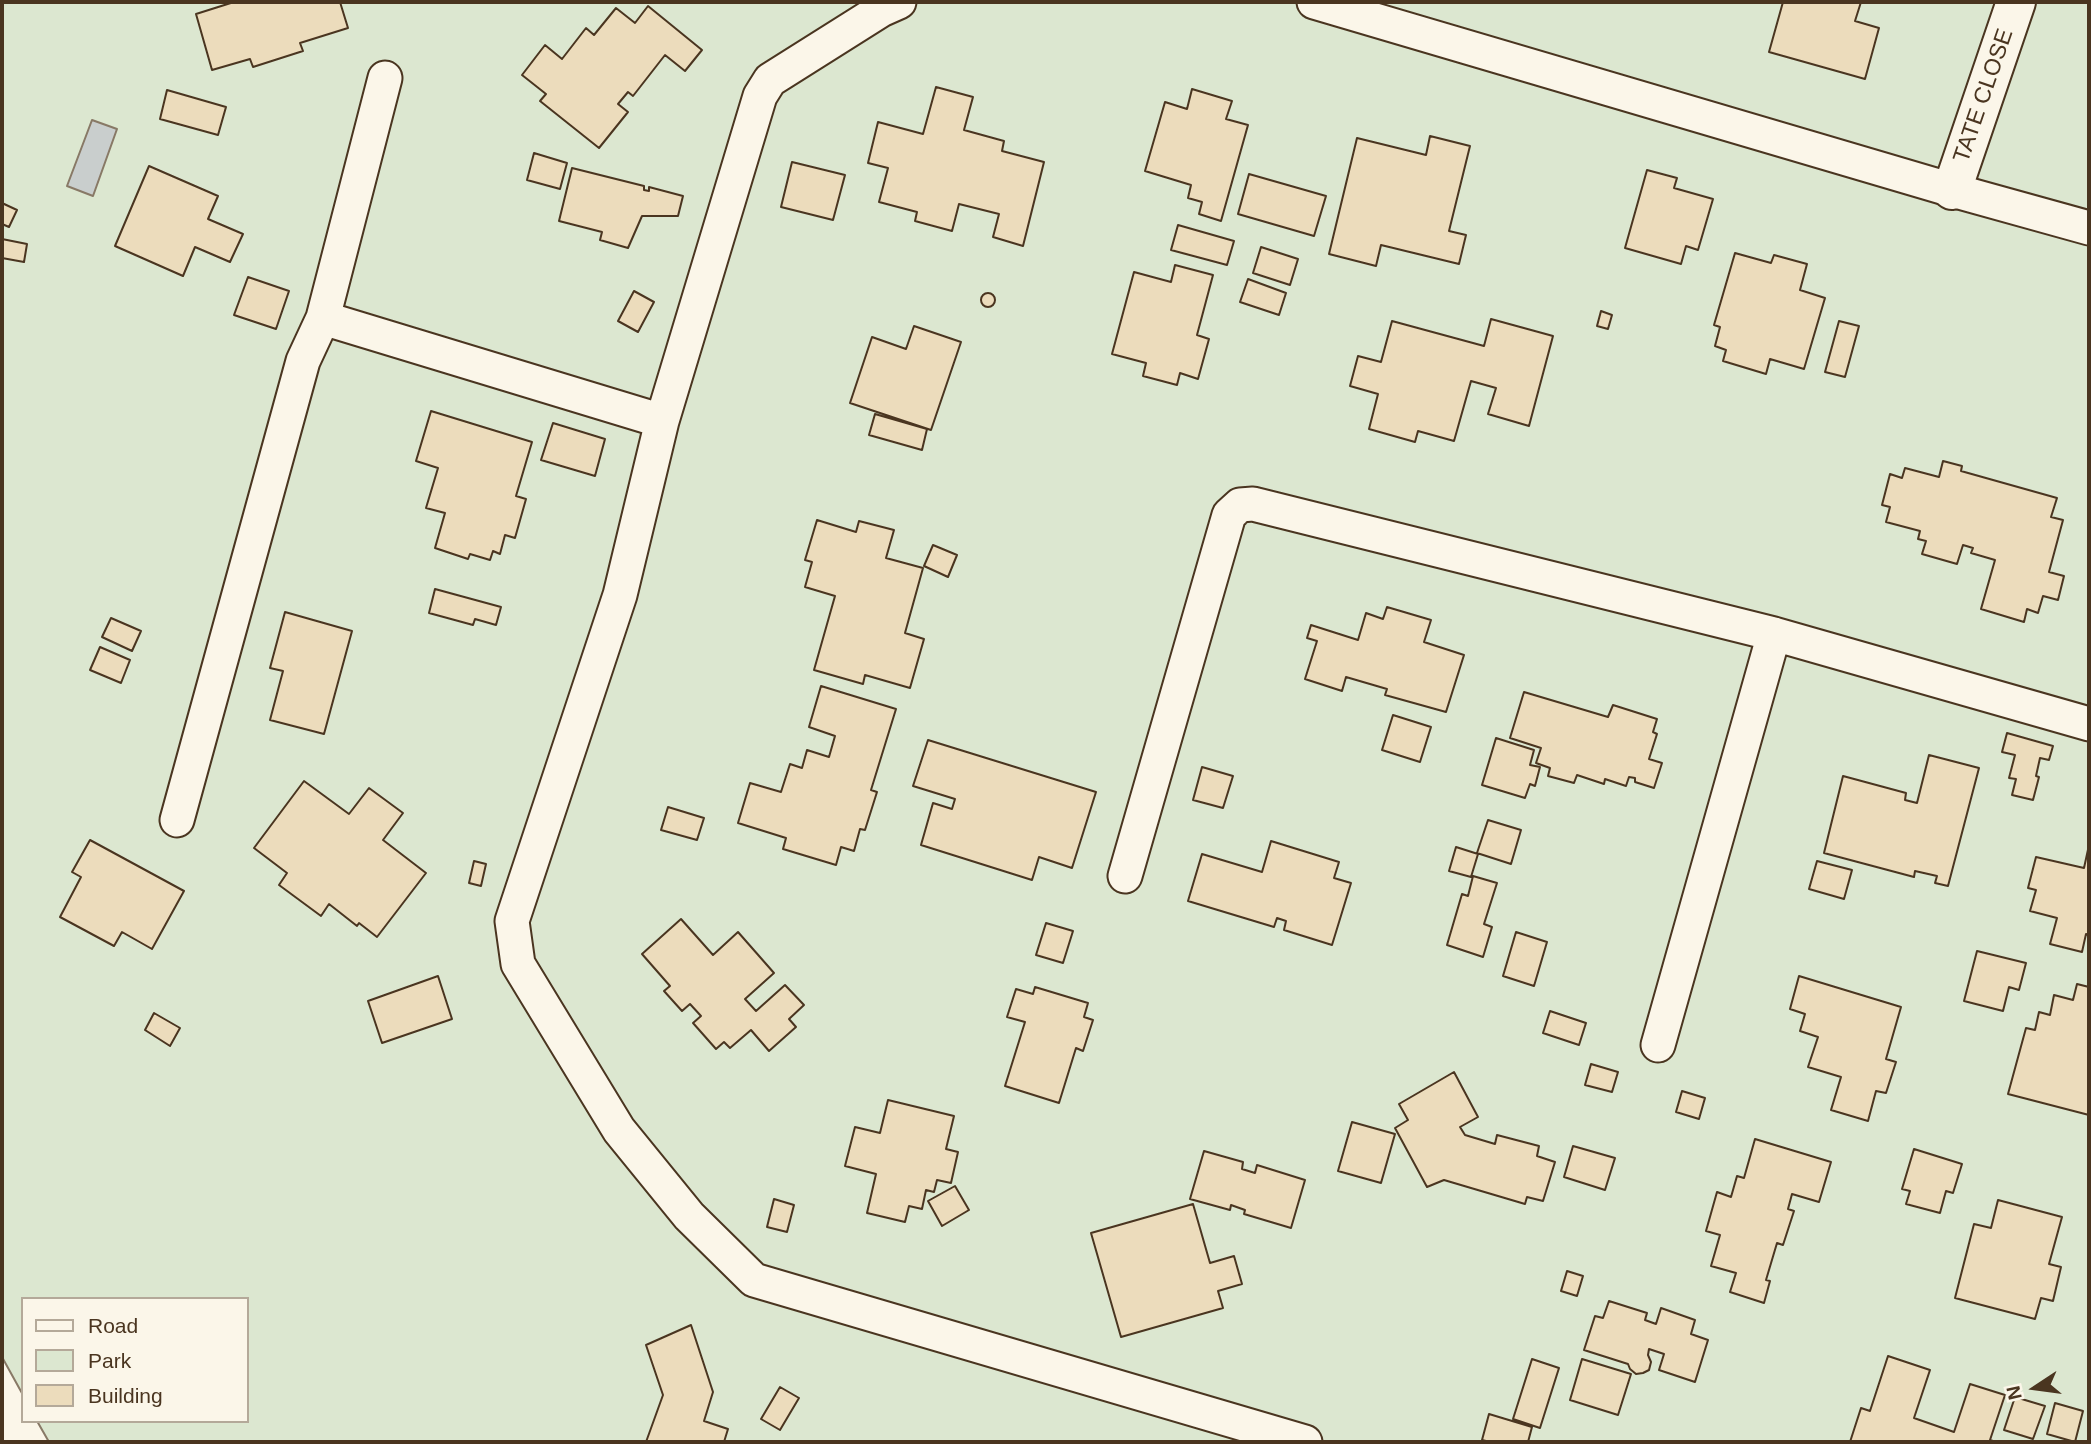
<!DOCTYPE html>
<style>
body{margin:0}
#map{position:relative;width:2091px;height:1444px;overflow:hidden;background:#fbf6e9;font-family:Arial,sans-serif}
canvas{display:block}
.frame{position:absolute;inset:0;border:4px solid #4a3520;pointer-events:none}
.legend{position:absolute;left:21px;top:1297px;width:228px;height:126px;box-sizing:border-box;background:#fbf6e9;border:2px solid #b4a999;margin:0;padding:9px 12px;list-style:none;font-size:21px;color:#4a3520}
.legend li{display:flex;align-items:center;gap:14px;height:35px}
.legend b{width:35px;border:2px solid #b4a999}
.north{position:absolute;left:2000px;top:1353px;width:70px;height:70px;-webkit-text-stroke:5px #fbf6e9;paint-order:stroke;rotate:257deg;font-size:19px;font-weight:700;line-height:28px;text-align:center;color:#4a3520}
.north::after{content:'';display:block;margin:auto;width:24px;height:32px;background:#4a3520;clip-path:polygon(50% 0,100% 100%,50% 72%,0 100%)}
</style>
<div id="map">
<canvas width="2091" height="1444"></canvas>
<div class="frame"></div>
<ul class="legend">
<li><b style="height:9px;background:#fbf6e9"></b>Road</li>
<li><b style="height:19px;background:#dce7d0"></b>Park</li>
<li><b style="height:19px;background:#ecdcbc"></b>Building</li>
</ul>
<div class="north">N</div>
</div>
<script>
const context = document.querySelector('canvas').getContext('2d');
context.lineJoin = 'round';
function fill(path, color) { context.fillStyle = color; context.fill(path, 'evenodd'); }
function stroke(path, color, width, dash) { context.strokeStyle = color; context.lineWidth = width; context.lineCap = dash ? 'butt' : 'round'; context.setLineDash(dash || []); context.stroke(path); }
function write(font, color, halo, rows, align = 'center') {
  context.font = font + ' Arial,sans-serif'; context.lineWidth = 5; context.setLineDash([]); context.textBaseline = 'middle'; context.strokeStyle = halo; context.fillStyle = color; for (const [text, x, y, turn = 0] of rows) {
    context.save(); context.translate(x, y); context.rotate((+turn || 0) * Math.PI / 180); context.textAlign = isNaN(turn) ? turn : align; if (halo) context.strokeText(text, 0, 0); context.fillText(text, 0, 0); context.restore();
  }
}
const green = new Path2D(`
 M 2,2 L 2089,2 L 2089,1442 L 49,1442 L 37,1421 L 247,1421 L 247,1299 L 23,1299 L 23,1395 L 2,1357 Z`);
const water = new Path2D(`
 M 92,120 L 117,129 L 93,196 L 67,186 Z`);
const building = new Path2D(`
 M 234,2 L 340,2 L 348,28 L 300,43 L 303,51 L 253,67 L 250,59 L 212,70 L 196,14 Z
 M 1783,2 L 1861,2 L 1855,21 L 1879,28 L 1865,79 L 1769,52 Z
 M 648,6 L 702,50 L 685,71 L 665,55 L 633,96 L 628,92 L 618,104 L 628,112 L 599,148 L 540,101 L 546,94 L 522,75 L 545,45 L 562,59 L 586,28 L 594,35 L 616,8 L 635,23 Z
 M 936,87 L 973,97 L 964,130 L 1004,141 L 1002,151 L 1044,162 L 1023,246 L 993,237 L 999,214 L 959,204 L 952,231 L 915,221 L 917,212 L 879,202 L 888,168 L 868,163 L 878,122 L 923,134 Z
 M 1192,89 L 1232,101 L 1226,119 L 1248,125 L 1221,221 L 1199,214 L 1202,202 L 1188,198 L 1191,185 L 1145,171 L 1165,102 L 1187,109 Z
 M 167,90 L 226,107 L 218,135 L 160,119 Z
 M 1430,136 L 1470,146 L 1449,231 L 1466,235 L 1459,264 L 1381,245 L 1376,266 L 1329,254 L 1357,138 L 1426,155 Z
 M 534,153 L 567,163 L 560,189 L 527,180 Z
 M 792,162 L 845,175 L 833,220 L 781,207 Z
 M 149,166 L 218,196 L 208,219 L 243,234 L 230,262 L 195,247 L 183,276 L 115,246 Z
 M 572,168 L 644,186 L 644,190 L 649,191 L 649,187 L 683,196 L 678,216 L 642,216 L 628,248 L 600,240 L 602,232 L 559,221 Z
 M 1647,170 L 1677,178 L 1674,188 L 1713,199 L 1698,250 L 1686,246 L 1681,264 L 1625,248 Z
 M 1249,174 L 1326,196 L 1314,236 L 1238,214 Z
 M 2,203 L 17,210 L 9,227 L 2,224 Z
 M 1178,225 L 1234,241 L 1227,265 L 1171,250 Z
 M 2,239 L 27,244 L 24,262 L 2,258 Z
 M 1261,247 L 1298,259 L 1290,285 L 1253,273 Z
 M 1735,253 L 1771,263 L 1774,255 L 1807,264 L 1800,290 L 1825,298 L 1804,369 L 1770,359 L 1766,374 L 1723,361 L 1726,350 L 1715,346 L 1720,327 L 1714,325 Z
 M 1175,265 L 1213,275 L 1197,335 L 1209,339 L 1198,379 L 1180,373 L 1177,385 L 1143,376 L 1146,363 L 1112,354 L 1134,272 L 1171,282 Z
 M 248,277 L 289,291 L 276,329 L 234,315 Z
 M 1248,279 L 1286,293 L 1279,315 L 1240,302 Z
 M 634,291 L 654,302 L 638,332 L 618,321 Z
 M981 300a7 7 0 1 1 14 0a7 7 0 1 1-14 0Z
 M 1601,311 L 1612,315 L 1608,329 L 1597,326 Z
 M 1491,319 L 1553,336 L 1529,426 L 1488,414 L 1496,388 L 1471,381 L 1454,441 L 1418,431 L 1415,442 L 1369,429 L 1378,394 L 1350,386 L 1358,356 L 1381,362 L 1392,321 L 1484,346 Z
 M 1839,321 L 1859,326 L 1845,377 L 1825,372 Z
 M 914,326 L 961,342 L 931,430 L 850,403 L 872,337 L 906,349 Z
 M 431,411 L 532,442 L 516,496 L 526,499 L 515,538 L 505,535 L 500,554 L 493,551 L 490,560 L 470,554 L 468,559 L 435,548 L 445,513 L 426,508 L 438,468 L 416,461 Z
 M 875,414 L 927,429 L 922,450 L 869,435 Z
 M 553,423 L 605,439 L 595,476 L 541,460 Z
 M 1943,461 L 1962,466 L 1961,471 L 2057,498 L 2051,517 L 2063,520 L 2049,572 L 2064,576 L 2058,600 L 2043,596 L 2038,613 L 2027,609 L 2024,622 L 1981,609 L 1995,560 L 1971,553 L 1973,548 L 1963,545 L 1957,564 L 1922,554 L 1926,541 L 1918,539 L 1920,531 L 1886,522 L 1890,507 L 1882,505 L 1890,474 L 1902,478 L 1905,468 L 1939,477 Z
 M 817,520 L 856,532 L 859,521 L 894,530 L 886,558 L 923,568 L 905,633 L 924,639 L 910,688 L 865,675 L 863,684 L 814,670 L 835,596 L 805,587 L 812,562 L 805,560 Z
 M 933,545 L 957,555 L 948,577 L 924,566 Z
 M 435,589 L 501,607 L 496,625 L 475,619 L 473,625 L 429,613 Z
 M 1387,607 L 1431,620 L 1424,642 L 1464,655 L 1446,712 L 1385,695 L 1387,689 L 1346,677 L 1342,691 L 1305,679 L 1317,641 L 1307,638 L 1311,625 L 1358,640 L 1366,613 L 1383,619 Z
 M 285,612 L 352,631 L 324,734 L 270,720 L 283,671 L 270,668 Z
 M 111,618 L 141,631 L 132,651 L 102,637 Z
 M 100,647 L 130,660 L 121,683 L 90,670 Z
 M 821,686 L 896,709 L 871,790 L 877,792 L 865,830 L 860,829 L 854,851 L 841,847 L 836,865 L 783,849 L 786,838 L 738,823 L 750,783 L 781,792 L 790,764 L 802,768 L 807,750 L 829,757 L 835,736 L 809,727 Z
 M 1524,692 L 1608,717 L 1613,705 L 1657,719 L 1653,732 L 1657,734 L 1649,759 L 1662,763 L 1654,788 L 1635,782 L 1635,778 L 1629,777 L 1626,786 L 1605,779 L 1604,784 L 1577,775 L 1574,783 L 1548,776 L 1550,768 L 1536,763 L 1541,748 L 1510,738 Z
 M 1393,715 L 1431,727 L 1420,762 L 1382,750 Z
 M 2007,733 L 2053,746 L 2049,760 L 2040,758 L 2036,776 L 2039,777 L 2033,800 L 2012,795 L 2016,779 L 2009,778 L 2015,755 L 2002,752 Z
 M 1496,738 L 1534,750 L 1530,765 L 1540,767 L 1535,786 L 1530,784 L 1525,798 L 1482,785 Z
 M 928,740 L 1096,792 L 1072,868 L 1039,857 L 1032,880 L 921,845 L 933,803 L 952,809 L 955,799 L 913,786 Z
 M 1929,755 L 1979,768 L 1948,886 L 1935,883 L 1937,876 L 1915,871 L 1914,877 L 1824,853 L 1843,776 L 1906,793 L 1905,800 L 1917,803 Z
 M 1202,767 L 1233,776 L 1223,808 L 1193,800 Z
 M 304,781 L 349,814 L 369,788 L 403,813 L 383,840 L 426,873 L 377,937 L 359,923 L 357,926 L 329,904 L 321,916 L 279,885 L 287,873 L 254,848 Z
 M 668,807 L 704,818 L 697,840 L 661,830 Z
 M 1488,820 L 1521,830 L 1511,864 L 1477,853 Z
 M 90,840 L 184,891 L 152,949 L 122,932 L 114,946 L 60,917 L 81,877 L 72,872 Z
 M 1271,841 L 1339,862 L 1334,878 L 1351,883 L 1332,945 L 1284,930 L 1286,921 L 1277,918 L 1274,927 L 1188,901 L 1202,854 L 1262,872 Z
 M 2089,845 L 2089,935 L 2086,934 L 2082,952 L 2050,944 L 2057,918 L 2030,911 L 2036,890 L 2028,888 L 2036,857 L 2084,868 Z
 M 1456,847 L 1478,854 L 1471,877 L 1449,871 Z
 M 474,861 L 486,864 L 481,886 L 469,883 Z
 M 1817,861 L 1852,870 L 1844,899 L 1809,889 Z
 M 1473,876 L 1497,883 L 1484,924 L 1492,927 L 1483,957 L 1447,945 L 1462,894 L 1468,896 Z
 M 681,919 L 713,955 L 738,932 L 774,973 L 745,999 L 756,1011 L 785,985 L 804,1005 L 789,1019 L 796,1027 L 769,1051 L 751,1030 L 730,1048 L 724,1042 L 716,1049 L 693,1023 L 701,1016 L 690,1004 L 682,1011 L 664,991 L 670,986 L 642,954 Z
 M 1046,923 L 1073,931 L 1063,963 L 1036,955 Z
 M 1516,932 L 1547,942 L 1534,986 L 1503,976 Z
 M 1977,951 L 2026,963 L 2019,990 L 2009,987 L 2003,1011 L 1964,1001 Z
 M 438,976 L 452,1019 L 382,1043 L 368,1001 Z
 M 1799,976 L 1901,1007 L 1886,1059 L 1896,1062 L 1886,1093 L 1876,1091 L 1868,1121 L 1831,1110 L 1841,1077 L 1808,1067 L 1818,1037 L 1800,1031 L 1805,1014 L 1790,1009 Z
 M 2077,984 L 2089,987 L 2089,1115 L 2008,1094 L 2026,1028 L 2035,1030 L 2039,1012 L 2050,1015 L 2054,995 L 2073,1000 Z
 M 1035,987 L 1088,1003 L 1084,1017 L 1093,1020 L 1083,1051 L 1076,1048 L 1059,1103 L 1005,1086 L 1025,1022 L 1007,1017 L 1016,989 L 1033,994 Z
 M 1550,1011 L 1586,1023 L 1579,1045 L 1543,1033 Z
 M 154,1013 L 180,1028 L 170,1046 L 145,1030 Z
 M 1591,1064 L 1618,1072 L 1612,1092 L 1585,1085 Z
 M 1454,1072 L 1478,1117 L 1460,1127 L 1465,1135 L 1495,1144 L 1497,1135 L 1539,1146 L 1537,1156 L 1555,1162 L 1543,1201 L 1527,1197 L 1525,1204 L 1444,1180 L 1427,1187 L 1395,1128 L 1408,1120 L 1399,1104 Z
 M 1682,1091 L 1705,1098 L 1699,1119 L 1676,1112 Z
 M 888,1100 L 954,1116 L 946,1149 L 958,1152 L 951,1183 L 937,1180 L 934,1192 L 926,1190 L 922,1209 L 909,1206 L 905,1222 L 867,1213 L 876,1174 L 845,1166 L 855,1127 L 880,1133 Z
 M 1352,1122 L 1395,1134 L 1381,1183 L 1338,1171 Z
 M 1755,1139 L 1831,1162 L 1819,1202 L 1792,1194 L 1788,1209 L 1794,1211 L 1783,1245 L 1777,1243 L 1766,1280 L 1770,1281 L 1764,1303 L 1730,1292 L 1736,1273 L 1711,1266 L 1720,1235 L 1706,1231 L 1717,1192 L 1731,1197 L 1737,1176 L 1744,1178 Z
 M 1573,1146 L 1615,1158 L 1605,1190 L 1564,1177 Z
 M 1914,1149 L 1962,1164 L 1953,1193 L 1946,1191 L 1940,1213 L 1906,1204 L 1910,1191 L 1902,1189 Z
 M 1204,1151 L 1243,1162 L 1242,1169 L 1255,1173 L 1257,1165 L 1305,1180 L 1291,1228 L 1244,1214 L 1245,1210 L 1231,1205 L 1230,1210 L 1190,1199 Z
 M 955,1186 L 969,1210 L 942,1226 L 928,1201 Z
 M 774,1199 L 794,1205 L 787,1232 L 767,1227 Z
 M 1998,1200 L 2062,1217 L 2049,1264 L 2061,1267 L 2053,1301 L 2041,1298 L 2035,1319 L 1955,1298 L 1974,1224 L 1991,1228 Z
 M 1193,1204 L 1210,1263 L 1234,1256 L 1242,1284 L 1218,1291 L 1223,1308 L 1121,1337 L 1091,1233 Z
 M 1567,1271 L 1583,1276 L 1577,1296 L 1561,1291 Z
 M 1609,1301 L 1647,1313 L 1645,1320 L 1656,1324 L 1661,1308 L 1695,1320 L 1691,1334 L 1708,1340 L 1695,1382 L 1659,1370 L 1664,1354 L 1649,1349 L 1648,1355 L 1651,1362 L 1649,1370 L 1643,1373 L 1636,1374 L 1630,1369 L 1628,1364 L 1584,1350 L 1595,1316 L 1603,1318 Z
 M 691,1325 L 713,1392 L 704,1421 L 728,1429 L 724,1442 L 646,1442 L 663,1395 L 646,1345 Z
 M 1888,1356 L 1930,1370 L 1914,1418 L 1954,1432 L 1970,1384 L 2005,1395 L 1990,1440 L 1996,1442 L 1850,1442 L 1861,1408 L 1870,1411 Z
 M 1532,1359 L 1559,1368 L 1540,1428 L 1513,1419 Z
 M 1582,1359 L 1631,1374 L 1618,1415 L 1570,1400 Z
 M 780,1387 L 799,1398 L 780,1430 L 761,1419 Z
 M 2015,1397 L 2045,1406 L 2033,1439 L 2004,1430 Z
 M 2055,1403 L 2083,1411 L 2075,1442 L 2047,1434 Z
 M 1489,1414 L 1532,1427 L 1528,1442 L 1490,1442 L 1482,1440 Z`);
const minor = new Path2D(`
 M 899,2 L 881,10 L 770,80 L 760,96 L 662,421 L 620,595 L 512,921 L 518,964 L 619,1130 L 689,1216 L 754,1280 L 1305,1442
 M 1314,2 L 1952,190 L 2089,228
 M 323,318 L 385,78
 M 177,820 L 303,361 L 323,318 L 662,421
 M 1125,876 L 1229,515 L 1240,505 L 1253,504 L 1774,634 L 2089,724
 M 1658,1045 L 1774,634`);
const tertiary = new Path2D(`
 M 1952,190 L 2016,2`);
const streetNames = [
 ["TATE CLOSE",1984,96,-71]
];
fill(green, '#dce7d0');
stroke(green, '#887966', 2);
fill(water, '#c9cecd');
stroke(water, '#887966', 2);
fill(building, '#ecdcbc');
stroke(building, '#4a3520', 2);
stroke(minor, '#4a3520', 37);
stroke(tertiary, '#4a3520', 42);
stroke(minor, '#fbf6e9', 33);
stroke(tertiary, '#fbf6e9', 38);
write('23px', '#4a3520', '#fbf6e9', streetNames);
</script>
